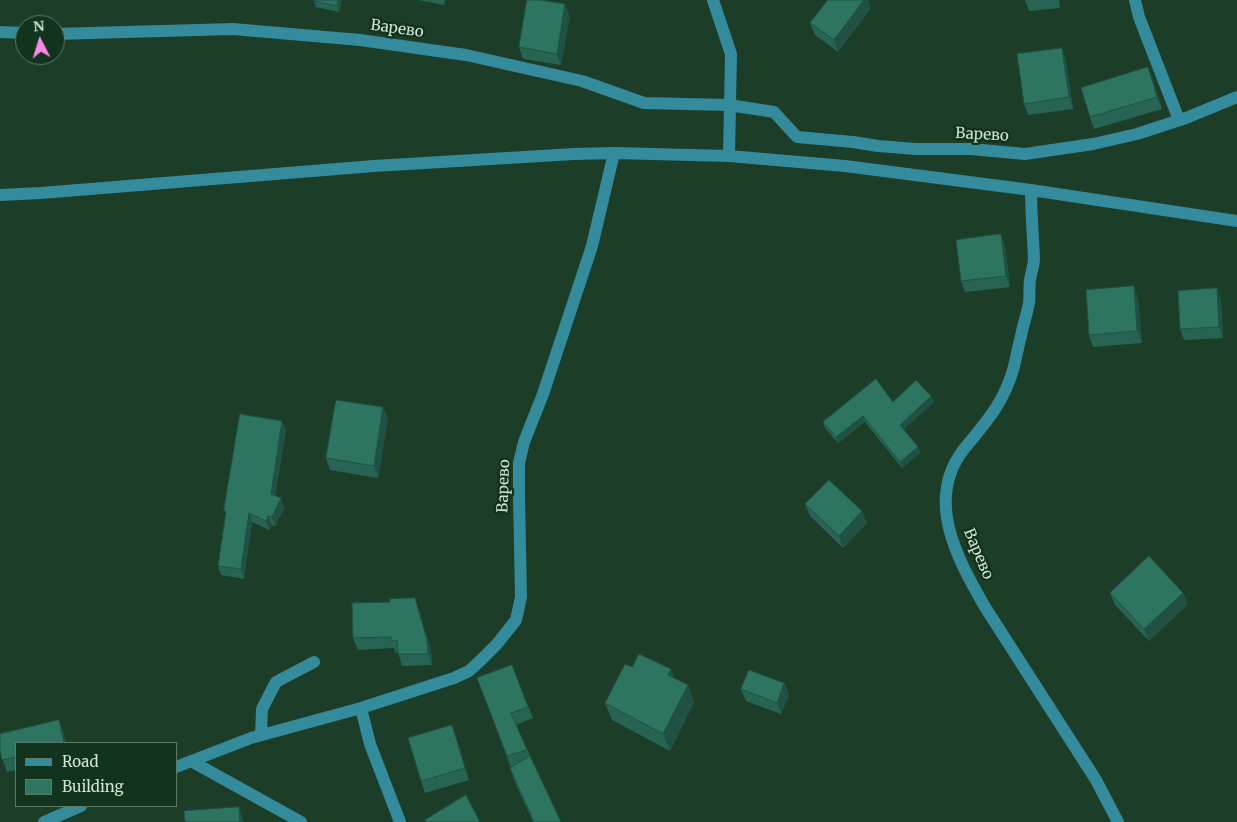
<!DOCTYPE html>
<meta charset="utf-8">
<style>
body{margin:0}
#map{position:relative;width:1237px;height:822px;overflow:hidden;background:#1c3d27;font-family:Merriweather,serif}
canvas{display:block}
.legend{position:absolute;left:15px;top:742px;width:162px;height:65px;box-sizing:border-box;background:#12331d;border:1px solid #5e7a67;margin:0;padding:6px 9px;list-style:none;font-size:15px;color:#d1e4d6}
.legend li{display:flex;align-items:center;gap:10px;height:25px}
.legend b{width:25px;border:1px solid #5e7a67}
.north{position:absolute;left:15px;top:15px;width:50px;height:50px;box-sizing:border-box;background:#12331d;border:1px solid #5e7a67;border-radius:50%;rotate:355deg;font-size:14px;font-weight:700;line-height:20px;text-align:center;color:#d1e4d6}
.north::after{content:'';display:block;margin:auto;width:18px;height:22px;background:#f988e9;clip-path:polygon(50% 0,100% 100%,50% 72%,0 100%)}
</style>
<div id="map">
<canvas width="1237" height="822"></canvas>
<ul class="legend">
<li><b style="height:6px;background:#338b9b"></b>Road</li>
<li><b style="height:14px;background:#2d7461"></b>Building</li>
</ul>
<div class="north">N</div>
</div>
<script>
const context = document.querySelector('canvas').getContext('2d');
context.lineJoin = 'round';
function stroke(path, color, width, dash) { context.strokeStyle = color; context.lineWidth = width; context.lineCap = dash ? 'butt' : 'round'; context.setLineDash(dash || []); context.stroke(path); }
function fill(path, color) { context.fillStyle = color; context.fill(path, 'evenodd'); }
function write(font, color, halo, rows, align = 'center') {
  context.font = font + ' Merriweather,serif'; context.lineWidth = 5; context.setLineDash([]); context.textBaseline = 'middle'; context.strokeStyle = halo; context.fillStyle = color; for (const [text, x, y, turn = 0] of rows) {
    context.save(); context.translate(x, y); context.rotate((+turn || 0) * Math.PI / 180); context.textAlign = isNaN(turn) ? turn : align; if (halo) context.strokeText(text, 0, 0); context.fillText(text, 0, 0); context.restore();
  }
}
const minor = new Path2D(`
 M 713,0 L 731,54 L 729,156
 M 1135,0 L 1139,17 L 1179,120
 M 0,32 L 25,33
 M 55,34 L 233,29 L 360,40 L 466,55 L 582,81 L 644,103 L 729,105 L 774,112 L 797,137 L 853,142 L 878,146 L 916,149 L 971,149 L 1025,154 L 1093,144 L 1137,134 L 1186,118 L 1237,97
 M 1031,190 C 1031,213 1033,235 1034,258 C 1034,266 1031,273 1030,280 C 1029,288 1030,296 1029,303 C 1027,314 1023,325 1021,336 C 1018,347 1016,359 1013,370 C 1003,404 986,422 964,449 C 924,500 958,560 985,607 L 1096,780 L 1118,822
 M 0,195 L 41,193 L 374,166 L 574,154 L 614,153 L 729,156 L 845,166 L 1031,190 L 1237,221
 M 361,708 L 370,744 L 400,822
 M 261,735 L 262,709 L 276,682 L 314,662
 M 191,761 L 301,822
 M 176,767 L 251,738 L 361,708 L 454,678 L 469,671 L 480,661 L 497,644 L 516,620 L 521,597 L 519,495 L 519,463 L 524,442 L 543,394 L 592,246 L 614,153
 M 44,822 L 81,806`);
const wall = new Path2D(`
 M 342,0 L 339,12 L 316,7 L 314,1 Z
 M 418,0 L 445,0 L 444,5 Z
 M 828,0 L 868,0 L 871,8 L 838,52 L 815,35 L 810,23 Z
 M 1025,0 L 1059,0 L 1060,8 L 1029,11 Z
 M 570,16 L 561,65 L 523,59 L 519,47 Z
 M 1066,60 L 1073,109 L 1028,115 L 1024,104 Z
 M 1148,67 L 1162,109 L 1094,129 L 1090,117 Z
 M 1005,246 L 1010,287 L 965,292 L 961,281 Z
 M 1138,298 L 1142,343 L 1093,347 L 1089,335 Z
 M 1221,300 L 1223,338 L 1184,340 L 1180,329 Z
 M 931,396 L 934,402 L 904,429 L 918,447 L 920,453 L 902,468 L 865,422 L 838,443 L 825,428 L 823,422 L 893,402 Z
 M 383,407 L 388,419 L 378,478 L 330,470 L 326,458 Z
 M 282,421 L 286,430 L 275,496 L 281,498 L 284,508 L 275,527 L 272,525 L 269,530 L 252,522 L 244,579 L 221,575 L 218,566 L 226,514 L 224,510 Z
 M 805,504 L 862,511 L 867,523 L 843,548 L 810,516 Z
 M 1110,593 L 1183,593 L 1188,604 L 1149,641 L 1115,605 Z
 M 419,610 L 431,651 L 432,665 L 402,666 L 398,652 L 395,653 L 394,648 L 358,650 L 353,638 Z
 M 512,665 L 533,718 L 516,725 L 561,822 L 533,822 L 514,780 L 510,768 L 511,768 L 477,678 Z
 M 632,667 L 674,678 L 688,685 L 694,702 L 670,751 L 612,720 L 605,703 Z
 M 784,683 L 789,695 L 781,714 L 746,701 L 741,689 Z
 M 59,720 L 63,732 L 66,743 L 16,743 L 16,770 L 7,772 L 0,751 L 0,734 Z
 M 456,736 L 469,780 L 425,793 L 421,781 Z`);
const shadedWall = new Path2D(`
 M 338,0 L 342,0 L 339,12 L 337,6 Z
 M 864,0 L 868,0 L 871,8 L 838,52 L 834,40 Z
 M 565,4 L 570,16 L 561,65 L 557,54 Z
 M 1062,48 L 1066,60 L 1073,109 L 1069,97 Z
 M 1148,67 L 1153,79 L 1162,109 L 1157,97 Z
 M 1001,234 L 1005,246 L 1010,287 L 1006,276 Z
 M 1134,286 L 1138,298 L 1142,343 L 1137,331 Z
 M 1217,288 L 1221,300 L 1223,338 L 1219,327 Z
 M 931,396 L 934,402 L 902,431 L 900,425 Z
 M 383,407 L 388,419 L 378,478 L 374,466 Z
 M 863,416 L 865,422 L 838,443 L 836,437 Z
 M 282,421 L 286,430 L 274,503 L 271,494 Z
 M 918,447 L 920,453 L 902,468 L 900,462 Z
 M 281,498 L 284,508 L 275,527 L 272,517 Z
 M 862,511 L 867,523 L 843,548 L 839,536 Z
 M 249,513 L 252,522 L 244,579 L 241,569 Z
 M 268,516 L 272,525 L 269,530 L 266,521 Z
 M 1183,593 L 1188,604 L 1149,641 L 1144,629 Z
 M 415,598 L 431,651 L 432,665 L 428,654 Z
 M 671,669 L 677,686 L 668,675 Z
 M 784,683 L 789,695 L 781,714 L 777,703 Z
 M 688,685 L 694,702 L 670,751 L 663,734 Z
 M 59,720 L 63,732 L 66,743 L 64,743 Z
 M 452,725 L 456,736 L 469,780 L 465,768 Z
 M 239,807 L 244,822 L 240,822 Z`);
const building = new Path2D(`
 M 314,0 L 338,0 L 337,6 L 314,1 Z
 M 527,0 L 540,0 L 565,4 L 557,54 L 519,47 Z
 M 828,0 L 864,0 L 834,40 L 810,23 Z
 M 1062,48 L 1069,97 L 1024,104 L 1017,54 Z
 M 1148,67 L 1157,97 L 1090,117 L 1081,88 Z
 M 1001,234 L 1006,276 L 961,281 L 956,240 Z
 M 1134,286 L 1137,331 L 1089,335 L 1086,290 Z
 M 1217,288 L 1219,327 L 1180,329 L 1178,291 Z
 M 876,379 L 893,402 L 916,380 L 931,396 L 900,425 L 918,447 L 900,462 L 863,416 L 836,437 L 823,422 Z
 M 336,400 L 383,407 L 374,466 L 326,458 Z
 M 240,414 L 282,421 L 271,494 L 281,498 L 272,517 L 268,516 L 266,521 L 249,513 L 241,569 L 218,566 L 226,511 L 224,510 Z
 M 829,480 L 862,511 L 839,536 L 805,504 Z
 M 1149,556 L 1183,593 L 1144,629 L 1110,593 Z
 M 415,598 L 427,640 L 428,654 L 398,654 L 397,640 L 391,641 L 391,637 L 353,638 L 352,603 L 390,602 L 390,599 Z
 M 639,654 L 671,669 L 668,675 L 688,685 L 663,734 L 605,703 L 625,664 L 632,667 Z
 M 512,665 L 528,707 L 511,713 L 527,750 L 507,756 L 477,678 Z
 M 749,670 L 784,683 L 777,703 L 741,689 Z
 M 59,720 L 64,743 L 16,743 L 16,757 L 2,760 L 0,751 L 0,734 Z
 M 452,725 L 465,768 L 421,781 L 408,738 Z
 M 530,756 L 561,822 L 534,822 L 510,768 Z
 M 466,795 L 480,822 L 426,822 L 425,820 Z
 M 239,807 L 240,822 L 185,822 L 184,811 Z`);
const streetNames = [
 ["Варево",397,29,8],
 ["Варево",982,135,3],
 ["Варево",504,486,-88],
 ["Варево",978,554,67]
];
stroke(minor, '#338b9b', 12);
fill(wall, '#276453');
fill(shadedWall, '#205144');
fill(building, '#2d7461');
stroke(building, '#205144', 1);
write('15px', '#d1e4d6', '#12331d', streetNames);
</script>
